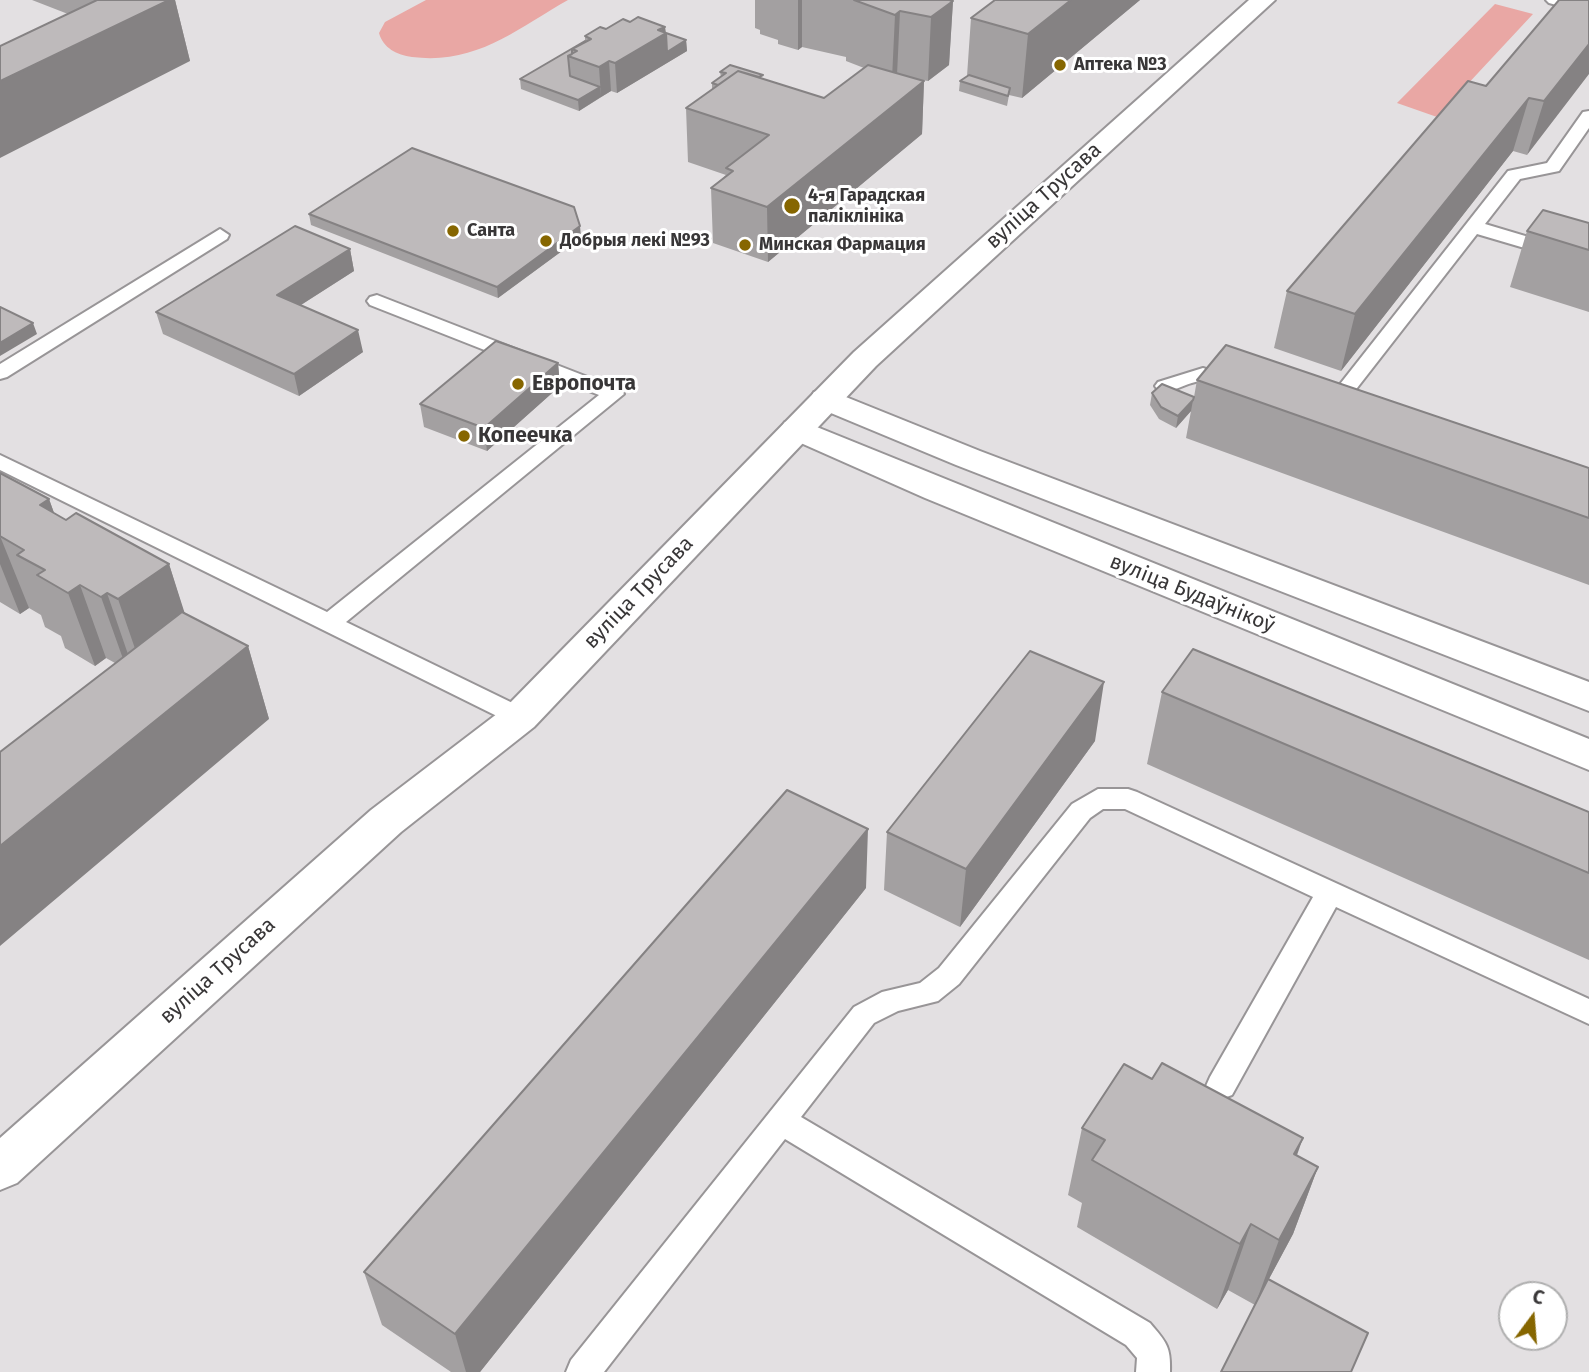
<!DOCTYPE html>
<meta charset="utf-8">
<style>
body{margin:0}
#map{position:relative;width:1589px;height:1372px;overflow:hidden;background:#e3e0e2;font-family:"Fira Sans",sans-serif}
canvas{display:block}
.north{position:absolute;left:1498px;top:1281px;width:70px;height:70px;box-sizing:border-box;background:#fff;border:2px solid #afafaf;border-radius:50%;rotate:16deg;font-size:19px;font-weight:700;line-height:28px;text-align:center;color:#383637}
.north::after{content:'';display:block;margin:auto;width:24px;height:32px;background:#866600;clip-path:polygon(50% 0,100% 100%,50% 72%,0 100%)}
</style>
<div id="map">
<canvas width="1589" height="1372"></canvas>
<div class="north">С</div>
</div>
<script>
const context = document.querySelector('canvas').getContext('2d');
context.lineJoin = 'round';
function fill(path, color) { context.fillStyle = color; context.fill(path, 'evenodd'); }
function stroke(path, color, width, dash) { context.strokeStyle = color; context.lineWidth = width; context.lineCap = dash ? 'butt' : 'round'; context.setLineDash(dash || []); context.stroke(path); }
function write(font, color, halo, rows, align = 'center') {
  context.font = font + ' "Fira Sans",sans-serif'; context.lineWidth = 6; context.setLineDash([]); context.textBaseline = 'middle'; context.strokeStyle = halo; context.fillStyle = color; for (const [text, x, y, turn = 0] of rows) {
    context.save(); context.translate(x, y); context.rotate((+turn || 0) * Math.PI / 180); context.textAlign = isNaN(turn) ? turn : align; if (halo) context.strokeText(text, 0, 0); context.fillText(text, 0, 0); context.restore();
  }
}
const green = new Path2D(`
 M 426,0 L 568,0 C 515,30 476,65 412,57 C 397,55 383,48 379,33 L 385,22 Z
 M 1495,4 L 1533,14 L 1437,117 L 1397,103 Z`);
const lane = new Path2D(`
 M 1546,0 L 1572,0 L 1589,4 L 1589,14 L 1549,3 Z
 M 1589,111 L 1589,128 L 1559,171 L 1520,179 L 1485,224 L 1589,255 L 1589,267 L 1477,234 L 1336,415 L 1322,415 L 1319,411 L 1322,407 L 1508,171 L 1547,163 L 1583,112 Z
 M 220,229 L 229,235 L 227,239 L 7,377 L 0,379 L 0,364 Z
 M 377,295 L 621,390 L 624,394 L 346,622 L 529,711 L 532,717 L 529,723 L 520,726 L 511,723 L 0,470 L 0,455 L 327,612 L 599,395 L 370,305 L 367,301 L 370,297 Z
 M 1203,368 L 1239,380 L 1242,384 L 1239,388 C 1225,392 1215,380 1201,381 C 1186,382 1174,394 1158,390 L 1155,386 L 1158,382 Z
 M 1098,789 L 1128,789 L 1137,792 L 1589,999 L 1589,1024 L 1336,907 L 1232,1095 L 1221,1099 L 1210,1095 L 1206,1086 L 1210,1077 L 1313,897 L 1125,809 L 1103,809 L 1090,818 L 959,984 L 938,1001 L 898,1011 L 874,1023 L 801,1117 L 1150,1323 C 1166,1342 1171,1346 1170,1372 L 1136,1372 L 1137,1358 L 1126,1345 L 785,1139 L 604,1372 L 566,1372 L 571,1360 L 854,1007 L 882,992 L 920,983 L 939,968 L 1072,804 Z`);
const street = new Path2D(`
 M 1249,0 L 1275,0 L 876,366 L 534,727 L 401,832 L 17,1183 L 0,1190 L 0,1138 L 371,810 L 506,707 L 854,352 Z`);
const secondary = new Path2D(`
 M 826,389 L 980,451 L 1589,682 L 1589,711 L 956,465 L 814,406 L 810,399 L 814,392 Z
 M 797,419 L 1589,739 L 1589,770 L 925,498 L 785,436 L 780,429 L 785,422 Z`);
const wall = new Path2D(`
 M 32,0 L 175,0 L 190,61 L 68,14 Z
 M 755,0 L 949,0 L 953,1 L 949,65 L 928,81 L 915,79 L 924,81 L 922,134 L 768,262 L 713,243 L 711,188 L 726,175 L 688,162 L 686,108 L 712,90 L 712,83 L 721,77 L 720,72 L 763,79 L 824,98 L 864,68 L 846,61 L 846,57 L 802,47 L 798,50 L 778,44 L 778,40 L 760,34 L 760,30 L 755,28 Z
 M 995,0 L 1140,0 L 1022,98 L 1009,95 L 1007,106 L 959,91 L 960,81 L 967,76 L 971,18 Z
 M 1589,0 L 1527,155 L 1513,151 L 1341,371 L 1274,348 L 1287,291 L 1486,86 Z
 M 631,21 L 665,27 L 666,33 L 686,40 L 687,51 L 617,93 L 611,91 L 579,111 L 521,89 L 520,79 L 585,41 L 585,36 Z
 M 309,214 L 581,237 L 498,298 L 311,225 Z
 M 1589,223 L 1589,312 L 1510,287 L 1527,231 Z
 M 350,249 L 354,271 L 301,305 L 363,352 L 299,396 L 163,334 L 156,312 Z
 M 558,363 L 560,386 L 487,451 L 424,427 L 420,404 Z
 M 1197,380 L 1589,468 L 1589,585 L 1186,438 L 1191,411 L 1176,428 L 1159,419 L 1150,405 L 1152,393 L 1194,397 Z
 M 0,473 L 49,499 L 54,513 L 66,520 L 169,564 L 184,613 L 248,646 L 269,719 L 115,663 L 106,658 L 95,666 L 65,648 L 61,636 L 45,627 L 41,615 L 29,608 L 20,614 L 0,602 Z
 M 1162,692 L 1589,812 L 1589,960 L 1147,764 Z
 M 1095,741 L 960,927 L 884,890 L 887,832 Z
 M 866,888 L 480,1372 L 451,1372 L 382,1325 L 364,1272 Z
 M 1082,1128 L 1297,1156 L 1318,1167 L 1293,1234 L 1255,1305 L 1228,1290 L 1217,1309 L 1077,1227 L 1082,1203 L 1068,1195 Z`);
const shadedWall = new Path2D(`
 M 169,0 L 175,0 L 190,61 L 0,158 L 0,81 Z
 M 798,0 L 802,0 L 802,47 L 798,50 Z
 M 1071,0 L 1140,0 L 1022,98 L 1028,34 Z
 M 953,1 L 949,65 L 928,81 L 931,17 Z
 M 900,11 L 897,75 L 892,79 L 895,15 Z
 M 665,27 L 667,52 L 686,40 L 687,51 L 617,93 L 615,63 Z
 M 1589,44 L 1589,74 L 1527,155 L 1544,101 Z
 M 609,61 L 611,91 L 601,97 L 599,67 Z
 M 924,81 L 922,134 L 768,262 L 767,207 Z
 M 600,87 L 601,97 L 579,111 L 578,100 Z
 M 1529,98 L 1513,151 L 1341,371 L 1355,314 Z
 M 580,226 L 581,237 L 498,298 L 497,287 Z
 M 350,249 L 354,271 L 282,317 L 277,295 Z
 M 33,323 L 37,334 L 0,356 L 0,343 Z
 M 358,330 L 363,352 L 299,396 L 294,374 Z
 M 558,363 L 560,386 L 487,451 L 484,428 Z
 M 1193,400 L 1191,411 L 1176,428 L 1178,416 Z
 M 49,499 L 75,571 L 40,505 Z
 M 0,536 L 29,608 L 20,614 L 0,564 Z
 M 169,564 L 192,636 L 143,672 L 118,599 Z
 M 80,585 L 106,658 L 95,666 L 68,593 Z
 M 107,593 L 132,666 L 127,670 L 101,597 Z
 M 248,646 L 269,719 L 0,946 L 0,846 Z
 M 1104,682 L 1095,741 L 960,927 L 966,869 Z
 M 868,829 L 866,888 L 480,1372 L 466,1372 L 455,1334 Z
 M 1303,1138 L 1279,1206 L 1294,1154 Z
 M 1318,1167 L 1293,1234 L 1255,1305 L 1279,1240 Z
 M 1251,1224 L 1228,1290 L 1217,1309 L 1240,1244 Z`);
const building = new Path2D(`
 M 97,0 L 169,0 L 0,81 L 0,46 Z
 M 854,0 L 949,0 L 953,1 L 931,17 L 900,11 L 895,15 Z
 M 995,0 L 1071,0 L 1028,34 L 971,18 Z
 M 1559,0 L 1589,0 L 1589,44 L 1544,101 L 1529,98 L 1355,314 L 1287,291 L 1468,81 L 1486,86 Z
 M 638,17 L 665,27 L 658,30 L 666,33 L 615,63 L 609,61 L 599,67 L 568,56 L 577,51 L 572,49 L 591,39 L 585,36 L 600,27 L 606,29 L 623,19 L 630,22 Z
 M 666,33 L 686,40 L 667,52 Z
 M 585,41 L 572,49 L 572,54 L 568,56 L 570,76 L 600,87 L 578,100 L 520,79 Z
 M 730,65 L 763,75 L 759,77 L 738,71 L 718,85 L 712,83 L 726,73 L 720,72 Z
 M 868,65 L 924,81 L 767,207 L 711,188 L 733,171 L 726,168 L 769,135 L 686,108 L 738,71 L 824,98 Z
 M 969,75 L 1010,88 L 1008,96 L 960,81 Z
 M 412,148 L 574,207 L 580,226 L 497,287 L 309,214 Z
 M 1543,210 L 1589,223 L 1589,250 L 1527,231 Z
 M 295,226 L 350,249 L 277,295 L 358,330 L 294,374 L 156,312 Z
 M 0,307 L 33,323 L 0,343 Z
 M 496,341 L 558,363 L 484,428 L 420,404 Z
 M 1226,345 L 1589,468 L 1589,518 L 1197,380 Z
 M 1162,384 L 1194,397 L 1193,400 L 1178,416 L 1161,407 L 1152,393 Z
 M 0,473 L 49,499 L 40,505 L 66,520 L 76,513 L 169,564 L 118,599 L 107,593 L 101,597 L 80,585 L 68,593 L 37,575 L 45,570 L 17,555 L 24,550 L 0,536 Z
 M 182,612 L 248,646 L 0,846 L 0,752 Z
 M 1193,649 L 1589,812 L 1589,873 L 1162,692 Z
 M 1030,651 L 1104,682 L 966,869 L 887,832 Z
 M 787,790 L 868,829 L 455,1334 L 364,1272 Z
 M 1162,1063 L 1303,1138 L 1294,1154 L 1318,1167 L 1279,1240 L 1251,1224 L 1240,1244 L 1092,1160 L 1105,1140 L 1082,1128 L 1124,1064 L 1152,1079 Z
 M 1268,1279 L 1368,1333 L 1351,1372 L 1221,1372 Z`);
const markers = [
 [1060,65,7,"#866600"],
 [792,206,9,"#866600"],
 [453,231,7,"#866600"],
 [546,241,7,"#866600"],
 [745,245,7,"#866600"],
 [518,384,7,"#866600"],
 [464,436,7,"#866600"]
];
const farPoinames = [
 ["Аптека №3",1074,65],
 ["4-я Гарадская",808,196],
 ["паліклініка",808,217],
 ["Санта",467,231],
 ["Добрыя лекі №93",560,241],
 ["Минская Фармация",759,245]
];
const streetNames = [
 ["вуліца Трусава",1044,196,-42],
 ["вуліца Трусава",639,593,-46],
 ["вуліца Будаўнікоў",1192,594,22],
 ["вуліца Трусава",218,971,-42]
];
const poiNames = [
 ["Европочта",532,384],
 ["Копеечка",478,436]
];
fill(green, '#e9a7a4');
stroke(lane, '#989597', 4);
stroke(street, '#989597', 4);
stroke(secondary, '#989597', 4);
fill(lane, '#fff');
fill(street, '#fff');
fill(secondary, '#fff');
fill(wall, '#a3a0a1');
fill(shadedWall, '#858283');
fill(building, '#bebabb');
stroke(building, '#858283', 2);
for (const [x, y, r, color] of markers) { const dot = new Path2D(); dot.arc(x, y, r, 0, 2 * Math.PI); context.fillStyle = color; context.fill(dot); stroke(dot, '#fff', 2.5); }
write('bold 18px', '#383637', '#fff', farPoinames, 'left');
write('21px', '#383637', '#fff', streetNames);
write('bold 21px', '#383637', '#fff', poiNames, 'left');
</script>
